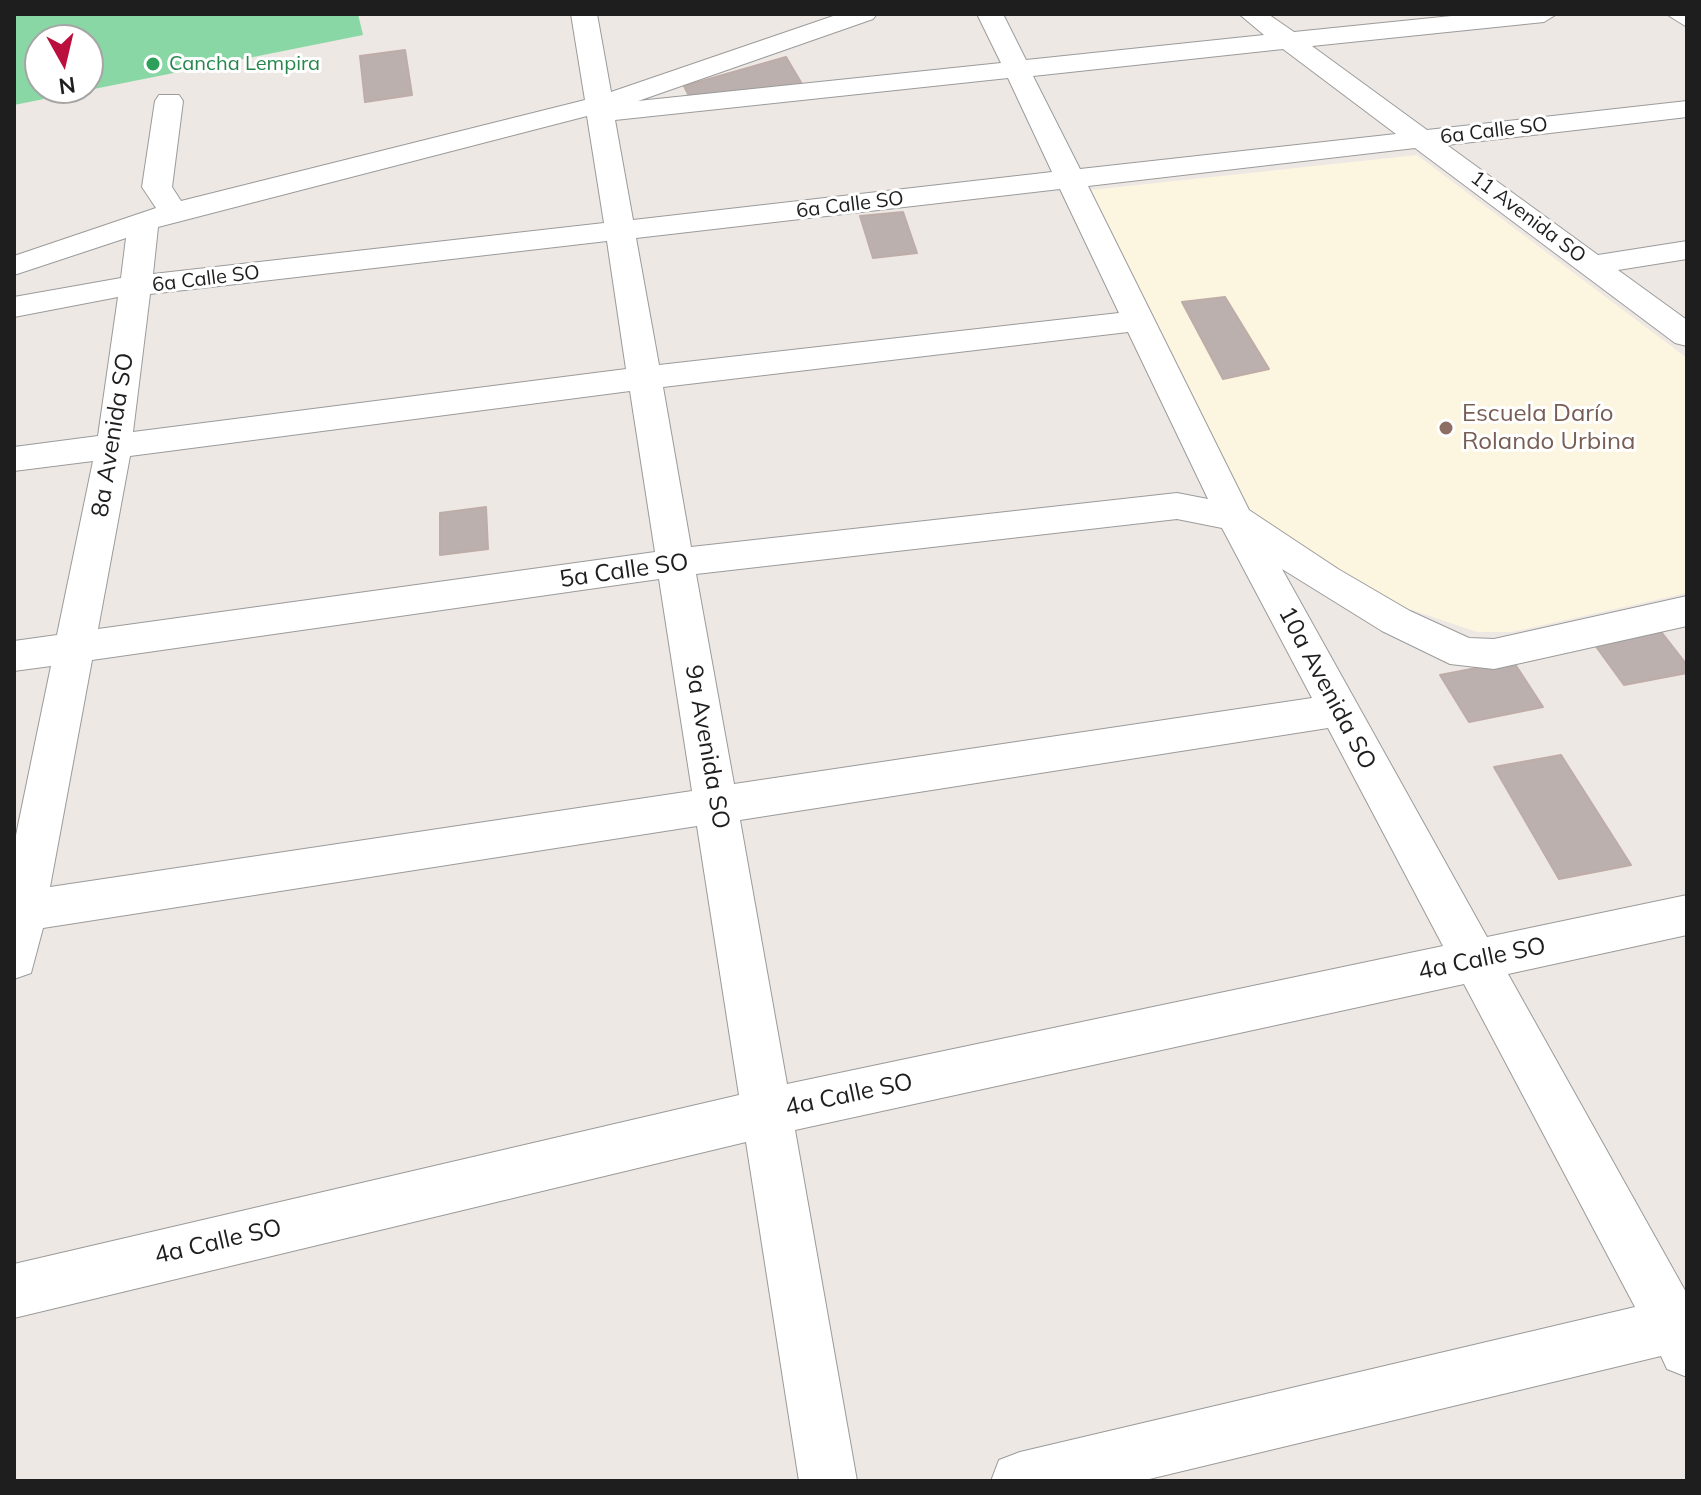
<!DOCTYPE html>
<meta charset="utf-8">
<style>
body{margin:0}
#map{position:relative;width:1701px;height:1495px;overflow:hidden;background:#eee8e4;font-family:Mulish,sans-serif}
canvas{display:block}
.frame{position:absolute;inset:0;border:16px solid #1e1e1e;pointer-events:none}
.north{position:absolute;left:24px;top:24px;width:80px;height:80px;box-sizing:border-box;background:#fff;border:2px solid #a5a5a5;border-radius:50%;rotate:172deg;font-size:22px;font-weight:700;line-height:32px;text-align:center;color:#1e1e1e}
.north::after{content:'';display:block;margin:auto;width:28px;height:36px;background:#bb103d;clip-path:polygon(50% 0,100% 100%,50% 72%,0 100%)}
</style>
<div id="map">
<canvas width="1701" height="1495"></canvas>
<div class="frame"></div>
<div class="north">N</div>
</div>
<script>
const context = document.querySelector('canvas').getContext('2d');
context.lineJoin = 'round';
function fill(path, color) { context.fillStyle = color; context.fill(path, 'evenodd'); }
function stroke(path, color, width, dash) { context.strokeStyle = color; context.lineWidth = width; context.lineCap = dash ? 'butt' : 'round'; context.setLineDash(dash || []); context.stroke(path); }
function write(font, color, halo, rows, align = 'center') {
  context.font = font + ' Mulish,sans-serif'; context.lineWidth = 6; context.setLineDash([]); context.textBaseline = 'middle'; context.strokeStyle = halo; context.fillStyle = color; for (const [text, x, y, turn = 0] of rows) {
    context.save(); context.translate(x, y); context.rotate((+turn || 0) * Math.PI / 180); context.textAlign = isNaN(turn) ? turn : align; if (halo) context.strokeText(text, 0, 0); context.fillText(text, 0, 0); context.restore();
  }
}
const education = new Path2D(`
 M 1417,155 L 1687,358 L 1687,593 L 1512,632 L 1477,632 L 1406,608 L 1338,570 L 1260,521 L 1239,498 L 1091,190 Z`);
const pitch = new Path2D(`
 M 14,14 L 358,14 L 363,35 L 14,105 ZM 40,40 L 88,40 L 88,88 L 40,88 Z`);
const building = new Path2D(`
 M 405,50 L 412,95 L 365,102 L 360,56 Z
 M 786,57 L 802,84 L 691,100 L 684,86 Z
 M 903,212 L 917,253 L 873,258 L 860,216 Z
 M 1225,297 L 1269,369 L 1223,379 L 1182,302 Z
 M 486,507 L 488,549 L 440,555 L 440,513 Z
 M 1659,629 L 1687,665 L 1687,673 L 1624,685 L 1592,641 Z
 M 1513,661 L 1543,707 L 1469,722 L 1440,675 Z
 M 1561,755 L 1631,865 L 1559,879 L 1494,767 Z`);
const minor = new Path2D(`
 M 571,14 L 597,14 L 611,92 L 839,14 L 877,14 L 873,19 L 638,101 L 1001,63 L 977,14 L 1003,14 L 1026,60 L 1264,35 L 1239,14 L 1268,14 L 1294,32 L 1471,14 L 1557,14 L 1544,22 L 1312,46 L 1427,130 L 1687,101 L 1687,117 L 1447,145 L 1598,255 L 1687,241 L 1687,259 L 1618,270 L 1687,320 L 1687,346 L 1675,343 L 1415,148 L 1088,186 L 1249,510 L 1338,569 L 1410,611 L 1469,638 L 1494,639 L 1687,596 L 1687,626 L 1494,669 L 1450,664 L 1382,631 L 1282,569 L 1487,937 L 1687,895 L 1687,935 L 1508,974 L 1687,1294 L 1687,1377 L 1667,1369 L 1661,1356 L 1141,1481 L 991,1481 L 999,1460 L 1020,1452 L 1635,1307 L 1464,984 L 795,1130 L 857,1481 L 799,1481 L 746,1142 L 14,1318 L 14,1264 L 739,1095 L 697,826 L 43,928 L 31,973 L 14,979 L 14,845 L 51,666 L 14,671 L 14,641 L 57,635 L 93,461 L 14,471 L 14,447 L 98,436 L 118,297 L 14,317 L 14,297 L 121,278 L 126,238 L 14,275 L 14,256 L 156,208 L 142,187 L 155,101 L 159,95 L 179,95 L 183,101 L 172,187 L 181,201 L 585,100 ZM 1283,49 L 1396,134 L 1080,169 L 1033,76 ZM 1008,78 L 1052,172 L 633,220 L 615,120 ZM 587,116 L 604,223 L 153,274 L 158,227 ZM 1060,189 L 1119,313 L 659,365 L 636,238 ZM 607,241 L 626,369 L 133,432 L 150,294 ZM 1128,332 L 1208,499 L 1177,493 L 691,547 L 663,387 ZM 630,391 L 655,552 L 98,629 L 130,456 ZM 1177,519 L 1222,528 L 1312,698 L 734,784 L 696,574 ZM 659,579 L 692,791 L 50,887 L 92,660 ZM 1328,728 L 1443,946 L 787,1084 L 740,820 Z
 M 1666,14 L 1687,14 L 1687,27 Z`);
const markers = [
 [153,64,8,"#2e9e5b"],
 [1446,428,8,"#8d6e63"]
];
const farLeisurenames = [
 ["Cancha Lempira",169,64]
];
const farStreetnames = [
 ["6a Calle SO",1494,131,-7],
 ["6a Calle SO",850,205,-7],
 ["11 Avenida SO",1528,217,37],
 ["6a Calle SO",206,279,-7]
];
const educationNames = [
 ["Escuela Darío",1462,414],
 ["Rolando Urbina",1462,442]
];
const streetNames = [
 ["8a Avenida SO",113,435,-81],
 ["5a Calle SO",624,571,-8],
 ["10a Avenida SO",1327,688,62],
 ["9a Avenida SO",707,747,80],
 ["4a Calle SO",1482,959,-12],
 ["4a Calle SO",849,1095,-12],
 ["4a Calle SO",218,1242,-13]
];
fill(education, '#fcf5df');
fill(pitch, '#88d7a4');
fill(building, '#bbb0ae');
stroke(building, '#beaca8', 2);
stroke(minor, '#9b9b9b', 2);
fill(minor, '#fff');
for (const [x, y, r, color] of markers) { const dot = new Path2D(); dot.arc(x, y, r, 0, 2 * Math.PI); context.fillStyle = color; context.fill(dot); stroke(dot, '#fff', 3); }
write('20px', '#27864d', '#fff', farLeisurenames, 'left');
write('20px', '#1e1e1e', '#fff', farStreetnames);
write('24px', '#785e54', '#fff', educationNames, 'left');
write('24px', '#1e1e1e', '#fff', streetNames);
</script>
